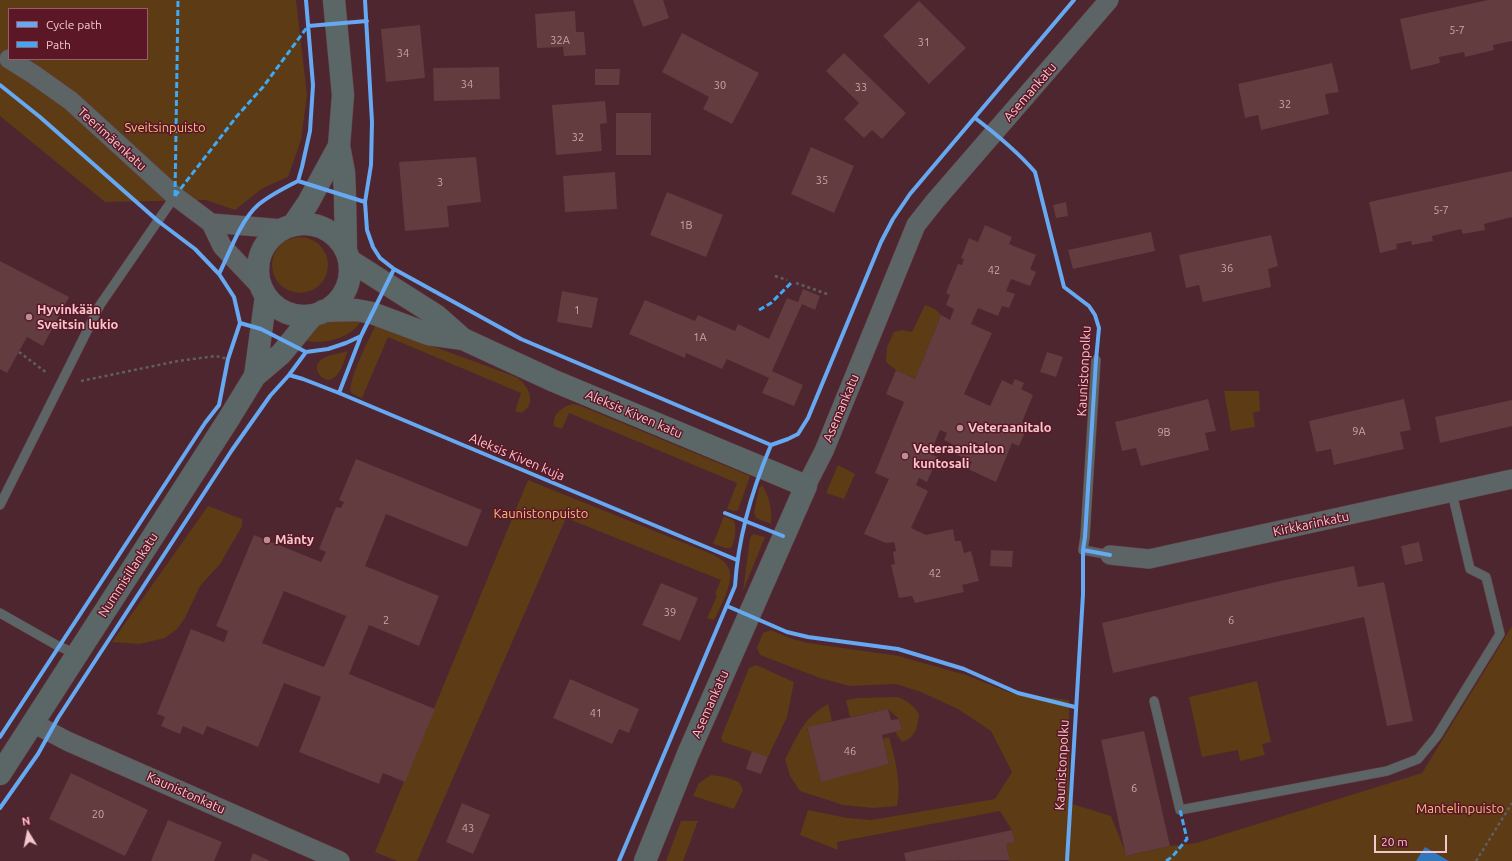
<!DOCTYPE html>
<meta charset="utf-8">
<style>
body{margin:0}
#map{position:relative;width:1512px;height:861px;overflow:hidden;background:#4d262f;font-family:Ubuntu,sans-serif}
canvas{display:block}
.legend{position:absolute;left:8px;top:8px;width:140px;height:52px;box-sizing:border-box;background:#5c1727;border:1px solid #985d69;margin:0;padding:5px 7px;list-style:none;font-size:12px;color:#f3c7cc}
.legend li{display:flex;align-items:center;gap:8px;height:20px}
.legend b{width:20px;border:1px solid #985d69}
.north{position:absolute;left:8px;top:813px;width:40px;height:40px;-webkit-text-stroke:3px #5c1727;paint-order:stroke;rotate:350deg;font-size:11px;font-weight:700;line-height:16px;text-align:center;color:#f3c7cc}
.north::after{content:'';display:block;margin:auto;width:14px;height:18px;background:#f3c7cc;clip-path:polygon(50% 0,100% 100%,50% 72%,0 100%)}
.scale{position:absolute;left:1374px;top:835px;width:73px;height:18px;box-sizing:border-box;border:2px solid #f3c7cc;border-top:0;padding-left:5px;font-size:12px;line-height:14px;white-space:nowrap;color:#f3c7cc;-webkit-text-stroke:3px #5c1727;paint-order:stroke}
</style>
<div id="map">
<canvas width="1512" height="861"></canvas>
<ul class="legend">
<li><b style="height:5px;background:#66a8f1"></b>Cycle path</li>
<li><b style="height:5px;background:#3fa9f5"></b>Path</li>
</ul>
<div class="north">N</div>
<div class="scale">20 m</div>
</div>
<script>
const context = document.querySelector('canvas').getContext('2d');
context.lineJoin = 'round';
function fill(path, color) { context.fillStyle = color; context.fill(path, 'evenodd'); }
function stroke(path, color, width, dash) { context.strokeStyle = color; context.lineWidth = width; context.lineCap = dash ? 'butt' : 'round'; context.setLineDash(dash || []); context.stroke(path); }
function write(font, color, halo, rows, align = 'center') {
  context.font = font + ' Ubuntu,sans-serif'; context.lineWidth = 3; context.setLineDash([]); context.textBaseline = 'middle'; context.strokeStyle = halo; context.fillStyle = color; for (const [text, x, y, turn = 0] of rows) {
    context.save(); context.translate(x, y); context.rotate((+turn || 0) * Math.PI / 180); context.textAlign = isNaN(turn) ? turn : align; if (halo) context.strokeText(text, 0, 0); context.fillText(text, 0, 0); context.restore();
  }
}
const green = new Path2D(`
 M 0,0 L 296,0 L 307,95 L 301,140 L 288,177 L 263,188 L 235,210 L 206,200 L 105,202 L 0,116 ZM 9,9 L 147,9 L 147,59 L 9,59 Z
 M272 265a28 28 0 1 1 56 0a28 28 0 1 1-56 0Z
 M 925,305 L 935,309 L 941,315 L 915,379 L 896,370 L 886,362 L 887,347 L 894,332 L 902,330 L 912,332 Z
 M 361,320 C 354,338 319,347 302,339 L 316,326 L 325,322 Z
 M 376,325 L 516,377 C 529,385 538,405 521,413 L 515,411 L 521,393 L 388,337 L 362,398 C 359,397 353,395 351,392 C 346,385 371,334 376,325 Z
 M 348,351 C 343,362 341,378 328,380 C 322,378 318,375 317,369 C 315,356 338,354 348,351 Z
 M 1224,391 L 1259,391 L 1260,411 L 1253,413 L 1255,427 L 1231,431 Z
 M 573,404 L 581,406 L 750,476 L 738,510 L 734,511 L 727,509 L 737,483 L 569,413 L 562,429 L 554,426 C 552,414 563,406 573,404 Z
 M 838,465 L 855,474 L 844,499 L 826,493 Z
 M 528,480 L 714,555 C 719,558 725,561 728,567 C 736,579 720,608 714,620 L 707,618 L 717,596 L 715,594 L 721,580 L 566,518 L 417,861 L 397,861 L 375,852 Z
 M 762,485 C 770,498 772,509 771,524 L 756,518 L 754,513 L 759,488 Z
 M 208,506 L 242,519 L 242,526 L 220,564 L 200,586 L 185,618 L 177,629 L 165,638 L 140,644 L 112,642 Z
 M 724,516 L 734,521 C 737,528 735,541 731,548 L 726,548 L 713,544 Z
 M 753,534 L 765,537 L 743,591 L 750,538 Z
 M 1512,626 L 1512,861 L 1007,861 L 1010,860 L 1006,844 L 1015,842 L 1012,830 L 1000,811 L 837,842 L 838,850 L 800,835 L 808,810 L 847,818 L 871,820 L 995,799 L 1012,772 L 991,731 L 958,709 L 921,692 L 896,684 L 849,686 L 820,678 L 760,655 L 757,648 L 763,633 L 771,630 L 789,638 L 808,643 L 899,656 L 916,661 L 966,675 L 1011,693 L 1069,700 L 1069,803 L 1111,816 L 1127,856 L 1170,846 L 1196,843 L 1422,773 Z
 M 756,665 L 794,682 L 787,717 L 768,757 L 723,742 L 721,738 L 749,668 Z
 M 1257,681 L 1271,742 L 1262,744 L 1265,755 L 1240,761 L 1238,750 L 1202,757 L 1189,697 Z
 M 897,697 C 907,700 913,705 919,714 C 918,726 915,739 902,742 L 895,732 L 902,730 L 899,719 L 888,709 L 850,717 L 846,700 L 859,698 Z
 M 828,704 L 832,721 L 807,728 L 821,781 L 889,764 L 883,739 L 889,737 C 895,760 902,782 897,806 L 873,808 L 843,805 L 800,791 L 790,776 L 785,759 C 799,734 803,718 828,704 Z
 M 711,775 L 725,777 L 739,782 L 743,790 L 734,809 L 693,796 L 699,783 Z
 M 681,821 L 698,821 L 683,861 L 666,861 Z`);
const water = new Path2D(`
 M 1425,847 L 1449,861 L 1416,861 Z`);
const building = new Path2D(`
 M 633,0 L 663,0 L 669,18 L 643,27 Z
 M 1488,0 L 1512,0 L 1512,41 L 1493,45 L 1494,50 L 1465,57 L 1464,52 L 1439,57 L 1440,63 L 1411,70 L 1400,19 Z
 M 919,1 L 966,48 L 929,84 L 883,36 Z
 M 575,11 L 576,32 L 584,32 L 586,55 L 564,56 L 563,47 L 537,48 L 535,14 Z
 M 420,25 L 425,78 L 386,82 L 381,29 Z
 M 682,33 L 759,73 L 732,124 L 703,109 L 709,97 L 662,72 Z
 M 844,53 L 906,113 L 882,139 L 872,130 L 864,138 L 844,119 L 859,103 L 826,71 Z
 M 1332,63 L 1339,92 L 1325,94 L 1329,114 L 1261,130 L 1258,115 L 1245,118 L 1238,84 Z
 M 499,67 L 500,99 L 434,101 L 433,68 Z
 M 595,69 L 620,69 L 619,85 L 595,85 Z
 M 605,101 L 607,123 L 600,124 L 602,151 L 556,155 L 552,105 Z
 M 616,113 L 651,113 L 651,155 L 616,155 Z
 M 811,147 L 854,166 L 834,213 L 791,194 Z
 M 476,157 L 481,202 L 447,206 L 449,227 L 405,231 L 399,162 Z
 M 1512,171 L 1512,217 L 1484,224 L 1485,230 L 1463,234 L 1461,229 L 1432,236 L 1433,241 L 1412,245 L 1411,241 L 1396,244 L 1397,249 L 1380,253 L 1369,202 Z
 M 615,172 L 617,209 L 565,212 L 563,176 Z
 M 667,192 L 723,215 L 706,257 L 650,235 Z
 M 1066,202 L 1068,216 L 1056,218 L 1053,205 Z
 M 985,225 L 1012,237 L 1009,244 L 1036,255 L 1030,269 L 1036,272 L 1030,286 L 1011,279 L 1006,291 L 1015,294 L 1009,308 L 1002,306 L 998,316 L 978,308 L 971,324 L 992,333 L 964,394 L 990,406 L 1002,380 L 1012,385 L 1015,379 L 1024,383 L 1021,389 L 1033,395 L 1022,422 L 1028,425 L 1019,446 L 1012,443 L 996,482 L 968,469 L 972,462 L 953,453 L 956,446 L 944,440 L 947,433 L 940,430 L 930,454 L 938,457 L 927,482 L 919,478 L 916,485 L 928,491 L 911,528 L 926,535 L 953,529 L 955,541 L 961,541 L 964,553 L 971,551 L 979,581 L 962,585 L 964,592 L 915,603 L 912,596 L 899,598 L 891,565 L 895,564 L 893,552 L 896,551 L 894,542 L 886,543 L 864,534 L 889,479 L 875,473 L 904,402 L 886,394 L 896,370 L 915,379 L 941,315 L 950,320 L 954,309 L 946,305 L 950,295 L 946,293 L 958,264 L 962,265 L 964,259 L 961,258 L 969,238 L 978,242 Z
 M 1151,232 L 1155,251 L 1073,269 L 1068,250 Z
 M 1271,235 L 1278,266 L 1268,269 L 1271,287 L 1203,302 L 1199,285 L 1186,288 L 1179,255 Z
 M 0,261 L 69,297 L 43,346 L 27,337 L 7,373 L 0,369 Z
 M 803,289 L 820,296 L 815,310 L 802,304 L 772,371 L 803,385 L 794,406 L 762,393 L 769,378 L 727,359 L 722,369 L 686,353 L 685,358 L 629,334 L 645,300 L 695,321 L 698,315 L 735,331 L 738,324 L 769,339 L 787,298 L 798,302 Z
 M 562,291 L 598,298 L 592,328 L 557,322 Z
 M 1047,352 L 1063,357 L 1056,377 L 1040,372 Z
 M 1208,399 L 1216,431 L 1205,433 L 1209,450 L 1141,466 L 1136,448 L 1122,451 L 1115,422 Z
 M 1404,399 L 1411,430 L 1400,432 L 1404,449 L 1334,465 L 1331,449 L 1316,452 L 1309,421 Z
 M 1512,400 L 1512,426 L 1440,443 L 1435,417 Z
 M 356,459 L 482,510 L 467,547 L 386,514 L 365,566 L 439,596 L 419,646 L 369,625 L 349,674 L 435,709 L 405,782 L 383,773 L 379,784 L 299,752 L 321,697 L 284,683 L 258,747 L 207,726 L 203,735 L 183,726 L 180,734 L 161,726 L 165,717 L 157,714 L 191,629 L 224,642 L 228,631 L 216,626 L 254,535 L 321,562 L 326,552 L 319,549 L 336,507 L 341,508 L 344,502 L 339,500 ZM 284,591 L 346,616 L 324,667 L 262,643 Z
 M 1419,542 L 1423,561 L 1405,565 L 1401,546 Z
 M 991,550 L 1013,551 L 1012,567 L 990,566 Z
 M 1354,566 L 1358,587 L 1384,582 L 1413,721 L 1387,726 L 1364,617 L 1113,673 L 1102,623 L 1280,581 Z
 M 661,583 L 698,598 L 680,641 L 642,625 Z
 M 570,679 L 639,709 L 629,733 L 619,729 L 612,744 L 553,718 Z
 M 888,709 L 891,720 L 899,719 L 902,730 L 882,735 L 889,764 L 821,782 L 807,727 Z
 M 1144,731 L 1170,846 L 1126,856 L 1101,740 Z
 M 752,751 L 768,757 L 761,774 L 746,769 Z
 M 71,773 L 148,810 L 125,856 L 49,819 Z
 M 462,803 L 490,815 L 473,854 L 446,842 Z
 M 168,820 L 222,842 L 214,861 L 151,861 Z
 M 1012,830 L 1015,842 L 1006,844 L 1010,860 L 906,861 L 904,853 Z
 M 253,853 L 270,861 L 250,861 Z`);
const path = new Path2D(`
 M 775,276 L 787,280
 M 796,283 L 830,295
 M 19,352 L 47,373
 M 81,381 L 178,361 L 216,356 L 228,359
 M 1476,861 L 1512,803`);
const lane = new Path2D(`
 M 1096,360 L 1085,537 L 1083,550 L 1110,555
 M 0,505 L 100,305 L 175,196
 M 0,613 L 58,646 L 77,654
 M 1154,701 L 1180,810 L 1387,771 L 1418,759 L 1437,736 L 1500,634 L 1486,577 L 1470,569 L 1452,493`);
const street = new Path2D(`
 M 9,59 L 33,74 L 71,101 L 175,196 L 211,223 L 222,246 L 261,287
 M 211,223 L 283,229
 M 806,486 L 824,451 L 916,225 L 935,201 L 1109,0
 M 1110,555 L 1149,559 L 1512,479
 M 33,723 L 67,741 L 340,861`);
const secondary = new Path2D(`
 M 334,0 L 343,95 L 339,146 L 344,172 L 345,197 L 346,251
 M258 270a46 46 0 1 1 92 0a46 46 0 1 1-92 0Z
 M 293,225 L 308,203 L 339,146
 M 349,260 L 437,316 L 463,339 L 554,381 L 806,486 L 688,754 L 645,861
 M 323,311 L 356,310 L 372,313 L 428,334 L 463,339
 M 255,376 L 266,296
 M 0,774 L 228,420 L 255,376 L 281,354 L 313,315`);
const quiet = new Path2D(`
 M 175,196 L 237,116 L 263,87 L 308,26
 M 175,196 L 178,0
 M 759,310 L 771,303 L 792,282
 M 1166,861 L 1172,857 L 1187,839 L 1180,810`);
const cycleway = new Path2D(`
 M 365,0 L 372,122 L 371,165 L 365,202 L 367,230 L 373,247 L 380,258 L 394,269 L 521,339 L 771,445 L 788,439 L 798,434 L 808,418 L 881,242 L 893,219 L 910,194 L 1074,0
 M 308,26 L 367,21
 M 0,85 L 40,117 L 158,221 L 195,249 L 219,274 L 234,297 L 240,323 L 228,359 L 219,405 L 205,423 L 0,737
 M 975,118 C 996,134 1017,151 1035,172 L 1064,287 L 1089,306 L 1095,315 L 1099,328 L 1096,360 L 1085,537 L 1083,550 L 1110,555
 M 298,181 L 365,202
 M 219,274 C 230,252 240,221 258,205 C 270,195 284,188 298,181 L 302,167 L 310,131 L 313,85 L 306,0
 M 240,323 L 261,329 L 306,352 L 328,349 L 346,343 L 361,336
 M 289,375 L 303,379 L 339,393 L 737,560
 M 339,393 L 361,336 L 394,269
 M 725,513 L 783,536
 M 727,606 L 787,632 L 808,637 L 898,649 L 964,669 L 1018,693 L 1075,707
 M 0,808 L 38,754 L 58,718 L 232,450 L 270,396 L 289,375 L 306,352
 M 619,861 L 735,586 C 738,538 752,490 771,445
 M 1067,861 L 1083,594 L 1083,550`);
const markers = [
 [29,317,4,"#b98f95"],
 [960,428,4,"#b98f95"],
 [905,456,4,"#b98f95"],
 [267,540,4,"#b98f95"]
];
const numberNames = [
 ["5-7",1457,30],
 ["32A",560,40],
 ["31",924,42],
 ["34",403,53],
 ["34",467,84],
 ["30",720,85],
 ["33",861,87],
 ["32",1285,104],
 ["32",578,137],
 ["35",822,180],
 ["3",440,182],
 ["5-7",1441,210],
 ["1B",686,225],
 ["36",1227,268],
 ["42",994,270],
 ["1",577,310],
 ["1A",700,337],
 ["9A",1359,431],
 ["9B",1164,432],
 ["42",935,573],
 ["39",670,612],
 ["2",386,620],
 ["6",1231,620],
 ["41",596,713],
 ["46",850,751],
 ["6",1134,788],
 ["20",98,814],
 ["43",468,828]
];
const streetNames = [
 ["Asemankatu",1030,92,-49],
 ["Teerimäenkatu",112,139,42],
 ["Kaunistonpolku",1084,371,-87],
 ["Asemankatu",841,408,-67],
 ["Aleksis Kiven katu",634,414,23],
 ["Aleksis Kiven kuja",517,457,23],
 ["Kirkkarinkatu",1311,524,-12],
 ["Nummisillankatu",128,575,-57],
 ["Asemankatu",710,704,-66],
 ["Kaunistonpolku",1062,765,-87],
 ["Kaunistonkatu",186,793,24]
];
const parkNames = [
 ["Sveitsinpuisto",165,128],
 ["Kaunistonpuisto",541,514],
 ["Mantelinpuisto",1460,809]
];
const poiNames = [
 ["Hyvinkään",37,310],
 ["Sveitsin lukio",37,325],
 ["Veteraanitalo",968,428],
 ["Veteraanitalon",913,449],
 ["kuntosali",913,464],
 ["Mänty",275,540]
];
fill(green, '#5c3b15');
fill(water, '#3177bd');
fill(building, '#623c3e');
stroke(lane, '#64434a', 10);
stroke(street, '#64434a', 20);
stroke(secondary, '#64434a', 23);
stroke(path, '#615e62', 2.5, [3, 3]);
stroke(lane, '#5d6466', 9);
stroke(street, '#5d6466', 19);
stroke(secondary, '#5b6767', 22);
stroke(quiet, '#3fa9f5', 3, [6, 3]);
stroke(cycleway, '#66a8f1', 4);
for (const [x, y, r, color] of markers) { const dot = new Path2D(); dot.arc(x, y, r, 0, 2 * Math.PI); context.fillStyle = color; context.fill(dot); stroke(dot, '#5c1727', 1.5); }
write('11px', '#cfa4a8', null, numberNames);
write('13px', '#f3c7cc', '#5c1727', streetNames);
write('13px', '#f5bf7e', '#5c1727', parkNames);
write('bold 13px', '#f3c7cc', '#5c1727', poiNames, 'left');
</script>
